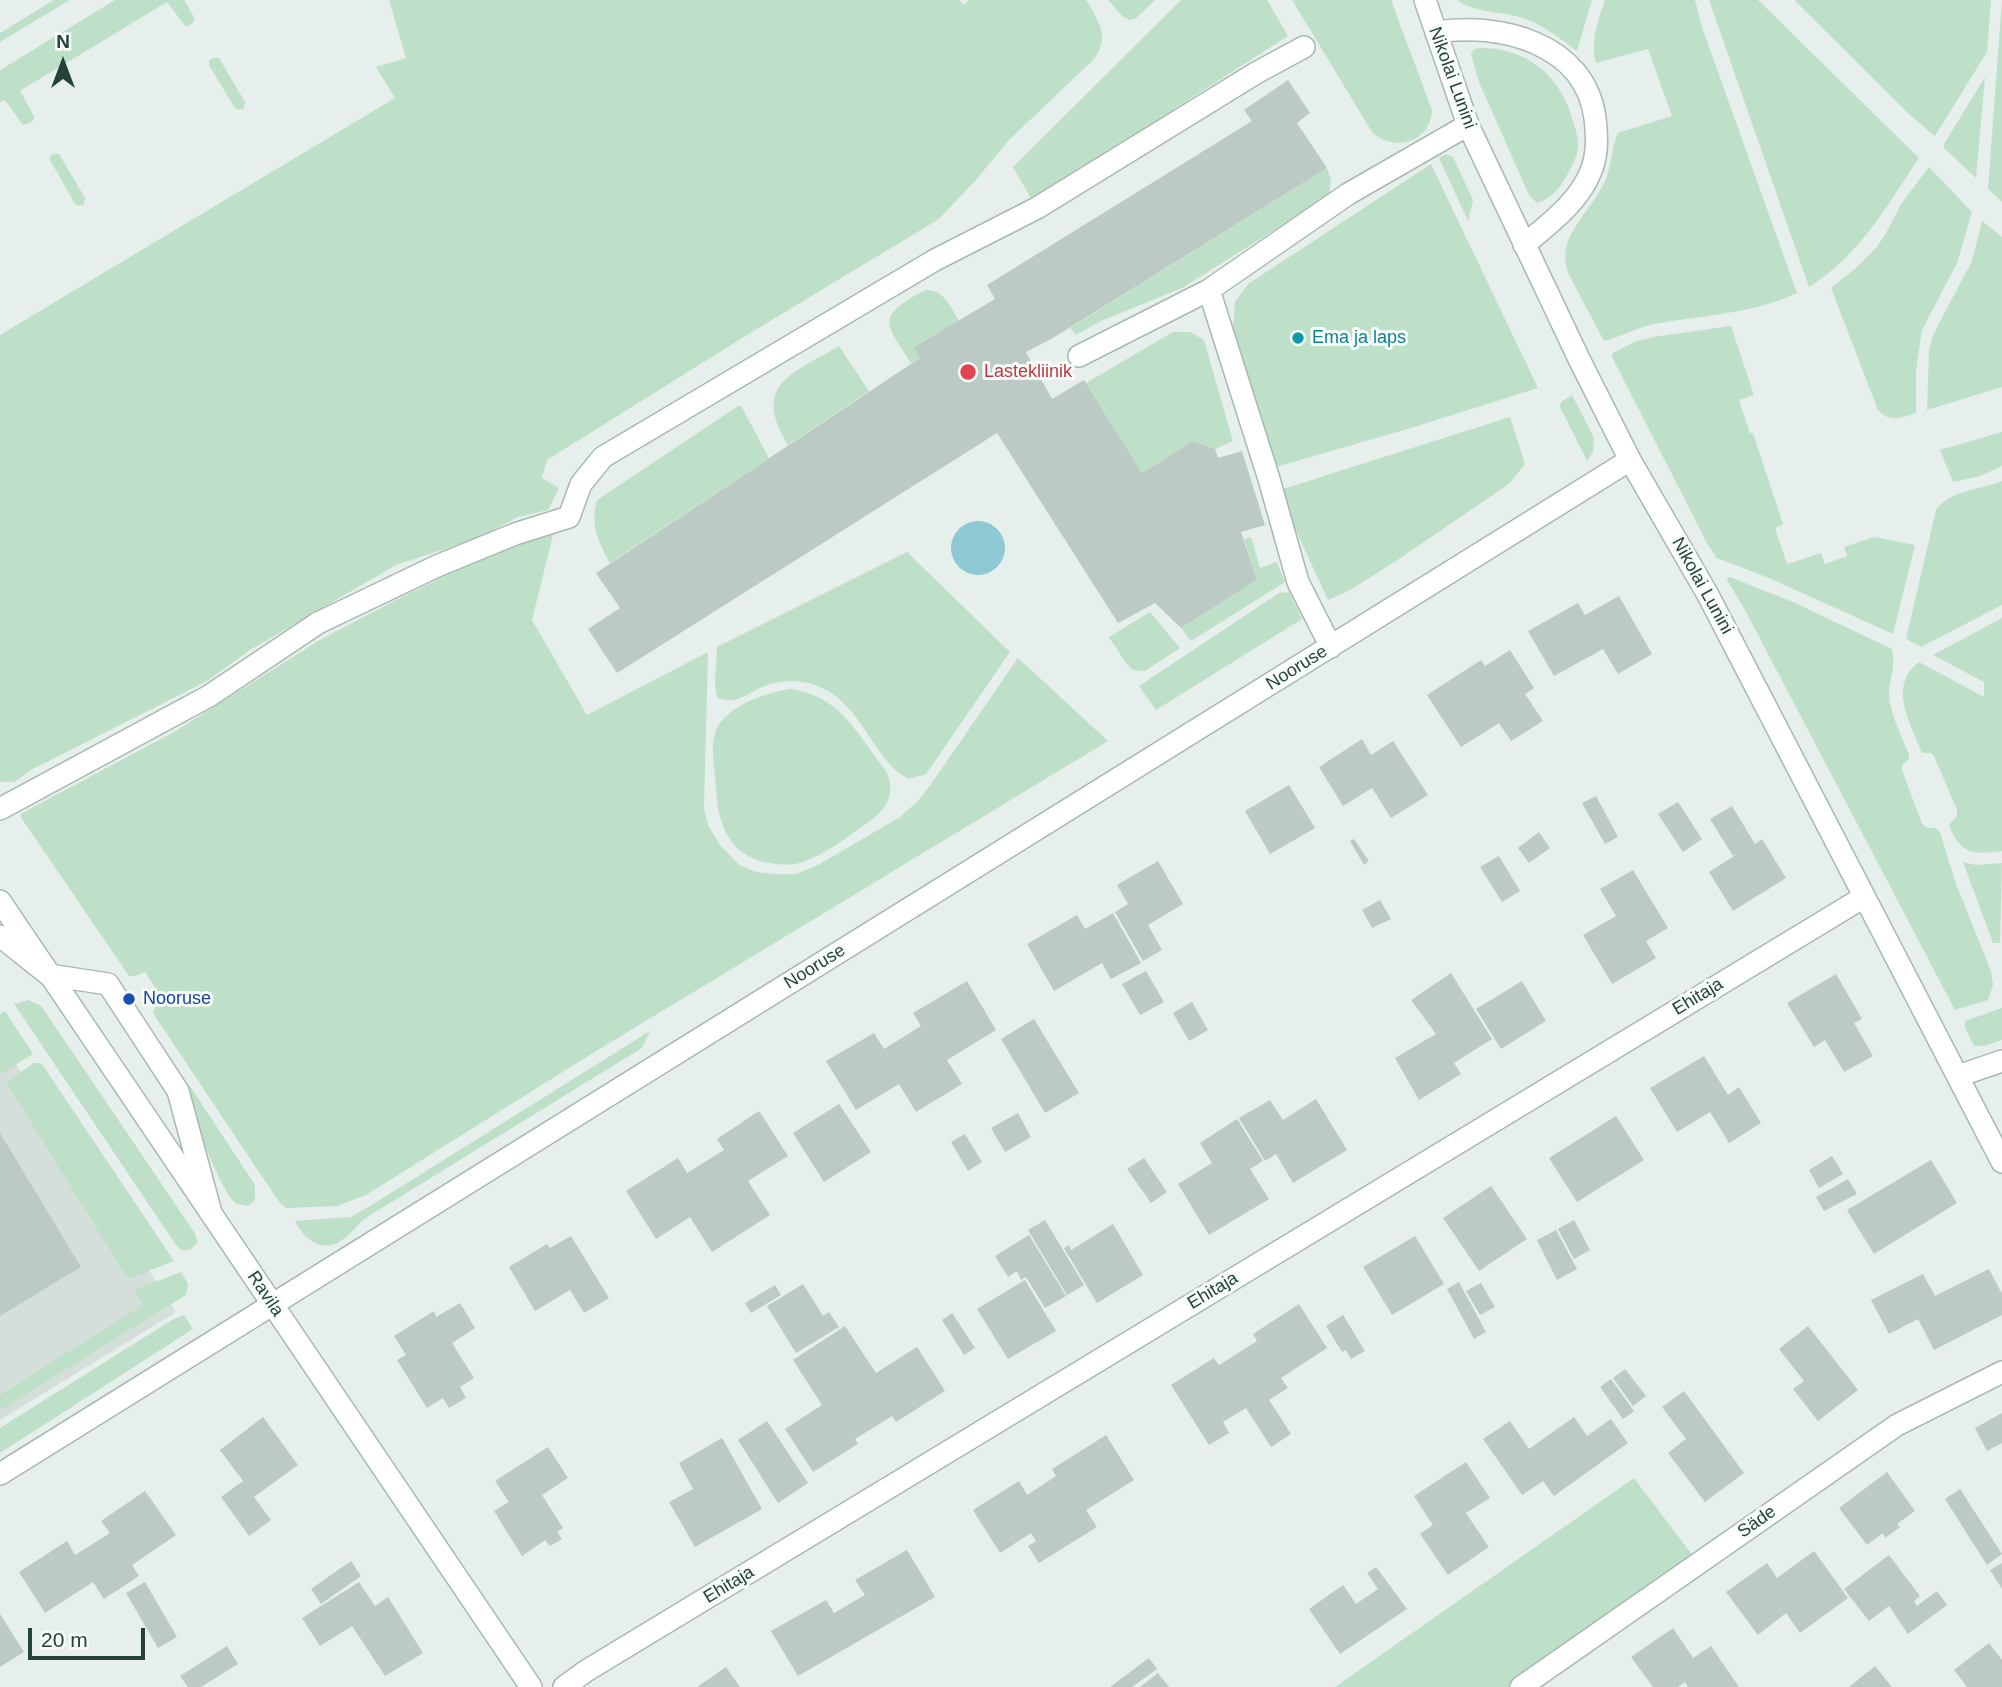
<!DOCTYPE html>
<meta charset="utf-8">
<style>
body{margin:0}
#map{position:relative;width:2002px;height:1687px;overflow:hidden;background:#e6efeb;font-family:Arial,sans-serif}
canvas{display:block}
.north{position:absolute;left:28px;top:28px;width:70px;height:70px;-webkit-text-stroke:5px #f7fbf9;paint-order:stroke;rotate:0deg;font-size:19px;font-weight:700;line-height:28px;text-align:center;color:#24423a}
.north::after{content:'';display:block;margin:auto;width:24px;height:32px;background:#24423a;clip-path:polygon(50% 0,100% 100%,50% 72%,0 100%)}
.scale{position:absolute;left:28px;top:1628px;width:117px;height:32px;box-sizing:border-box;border:4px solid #24423a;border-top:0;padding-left:9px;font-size:21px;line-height:24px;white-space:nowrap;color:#24423a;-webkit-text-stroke:5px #f7fbf9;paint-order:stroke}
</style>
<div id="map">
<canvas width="2002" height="1687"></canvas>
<div class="north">N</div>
<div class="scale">20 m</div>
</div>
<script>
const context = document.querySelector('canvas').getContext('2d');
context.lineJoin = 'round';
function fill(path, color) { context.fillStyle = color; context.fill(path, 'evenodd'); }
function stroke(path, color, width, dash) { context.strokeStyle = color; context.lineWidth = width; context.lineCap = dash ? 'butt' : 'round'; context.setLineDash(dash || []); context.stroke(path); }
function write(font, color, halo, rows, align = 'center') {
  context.font = font + ' Arial,sans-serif'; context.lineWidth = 6; context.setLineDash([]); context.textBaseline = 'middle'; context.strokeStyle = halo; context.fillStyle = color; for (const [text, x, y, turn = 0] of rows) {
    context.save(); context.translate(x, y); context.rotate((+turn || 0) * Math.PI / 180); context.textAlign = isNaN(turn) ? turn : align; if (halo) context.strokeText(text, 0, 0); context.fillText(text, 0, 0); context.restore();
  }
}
const built = new Path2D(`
 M 0,1040 L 176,1312 L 0,1420 Z`);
const green = new Path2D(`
 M 54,0 L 70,0 L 0,42 L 0,33 Z
 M 115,0 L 184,0 L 194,17 L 194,22 L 186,27 L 167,2 L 20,91 L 35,118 L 30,123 L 23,125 L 5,100 L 0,102 L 0,70 Z
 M 389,0 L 960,0 L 963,5 L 970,0 L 1086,0 C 1099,21 1111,38 1093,60 L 1008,141 L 975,181 L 939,219 L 747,335 L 547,460 L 542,478 L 559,488 L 548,510 L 518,517 L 476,539 L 396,565 L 250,650 L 207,681 L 33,769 L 14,782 L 0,782 L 0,335 L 395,98 L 376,67 L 406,58 Z
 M 1108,0 L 1155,0 L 1136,18 L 1130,20 L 1123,17 Z
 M 1181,0 L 1267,0 L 1288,36 L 1032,200 L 1013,167 Z
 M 1292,0 L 1391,0 L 1432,110 C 1431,142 1394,153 1372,132 Z
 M 1457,0 L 1592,0 L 1577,51 C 1559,38 1541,23 1520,17 C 1498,11 1476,13 1457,0 Z
 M 1605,0 L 1695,0 L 1702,27 L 1797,293 C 1754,313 1707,315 1660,323 C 1640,326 1623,336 1604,341 L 1569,275 C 1554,236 1591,213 1605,181 C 1612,165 1611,148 1618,133 L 1672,116 L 1648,49 L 1596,63 C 1590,41 1598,21 1605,0 Z
 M 1709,0 L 1758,0 L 1919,158 C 1886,207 1860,255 1809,287 Z
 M 1794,0 L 1991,0 L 1987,52 L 1935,136 L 1912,117 Z
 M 2002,0 L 2002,202 L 1988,189 Z
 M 1481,48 C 1526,48 1560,75 1572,118 C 1575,128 1579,138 1578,149 C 1576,159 1570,170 1565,179 C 1558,190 1549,200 1537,203 L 1529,195 L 1479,82 L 1471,54 L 1474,49 Z
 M 214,58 L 219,58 L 245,102 L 244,108 L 239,110 L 235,108 L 209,65 L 209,60 Z
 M 1985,77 L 1976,178 L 1944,148 L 1944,144 Z
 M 54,154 L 59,154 L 85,198 L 84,204 L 79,206 L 75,204 L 50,160 L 50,156 Z
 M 1446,154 L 1453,157 L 1473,200 L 1468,221 L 1439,158 Z
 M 1431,164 L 1538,388 L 1411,428 L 1276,467 L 1233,331 L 1235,302 L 1248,284 Z
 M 1929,167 L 1972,212 L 1957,263 L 1922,330 L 1916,371 L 1916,413 C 1902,418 1889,423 1878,410 L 1831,288 L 1855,269 L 1876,248 L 1885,235 L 1901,204 Z
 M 1327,168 L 1331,180 L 1329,196 L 1182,288 L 1101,321 L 1076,335 L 1070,328 Z
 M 1982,221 L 2002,237 L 2002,387 L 1927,410 L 1929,351 L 1933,335 L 1972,261 Z
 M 925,290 C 944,290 950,305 959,321 L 915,346 L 920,358 L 911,363 C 884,321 876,317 925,290 Z
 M 1731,326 L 1754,395 L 1739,400 L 1750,433 L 1753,433 L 1783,524 L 1775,528 L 1787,564 L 1821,553 L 1825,564 L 1847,556 L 1844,547 L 1874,537 L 1915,545 L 1893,634 L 1769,578 L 1717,558 L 1708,545 L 1612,357 L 1613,353 L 1637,341 L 1654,337 Z
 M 1173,332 L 1190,332 L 1204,340 L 1233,441 L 1215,449 L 1193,441 L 1142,473 L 1086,383 Z
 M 839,346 L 869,391 L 788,445 C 751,384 792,374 839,346 Z
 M 1572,395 L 1594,438 L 1593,452 L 1587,461 L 1560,407 L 1561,402 Z
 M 738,406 L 741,406 L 769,458 L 610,563 C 598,542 590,524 597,500 Z
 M 1510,417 L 1525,464 L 1509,484 L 1393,563 L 1350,590 L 1328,600 L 1293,524 L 1283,489 Z
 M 2002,432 L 2002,466 L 1980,476 L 1953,482 L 1940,450 Z
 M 2002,481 L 2002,605 L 1921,647 L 1906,639 L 1936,510 C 1949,490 1982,490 2002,481 Z
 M 553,535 L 532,620 L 587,715 L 708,652 L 704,808 L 708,825 L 720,845 L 739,865 L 756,872 L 774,874 L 796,874 L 818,865 L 900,817 L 919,800 L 931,784 L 1018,658 L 1108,741 L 593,1053 L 366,1195 L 337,1206 L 286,1208 L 280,1203 L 263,1178 L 153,1013 L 155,1007 L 164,1001 L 145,972 L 135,976 L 129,976 L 20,816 L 22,813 L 174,732 L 318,641 L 396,600 L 471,563 L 523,543 Z
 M 1251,537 L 1260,568 L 1277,562 L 1285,582 L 1191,641 L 1181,628 L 1257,580 L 1244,539 Z
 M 907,552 L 1010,652 L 926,774 L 909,779 C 870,758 863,702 815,685 C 800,680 782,680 767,685 C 750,691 736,707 717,697 L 715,684 L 717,647 Z
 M 1730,577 L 1793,602 L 1892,649 C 1896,667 1890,676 1889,692 C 1889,713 1902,736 1909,755 L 1909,759 L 1902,765 L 1902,770 L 1922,824 L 1928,828 L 1935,828 L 1940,832 L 1956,884 L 1991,971 L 1993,985 L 1988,1000 L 1955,1010 L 1745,610 L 1726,578 Z
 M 1289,592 L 1302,619 L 1156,710 L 1139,686 L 1279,593 Z
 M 1150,612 L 1180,648 L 1145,671 L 1133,670 L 1126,663 L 1109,637 Z
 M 2002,618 L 2002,851 C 1973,855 1960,854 1949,825 L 1957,816 L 1957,810 L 1934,756 L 1931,753 L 1922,753 C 1911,723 1887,686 1919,662 L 1984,697 L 1984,682 L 1933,655 Z
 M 791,689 C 841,696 857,734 886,771 C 897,794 886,811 867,823 C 847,837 826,854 803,862 C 795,865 786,865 777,864 C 732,861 717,827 716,786 C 715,769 709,744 717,728 C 729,705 767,692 791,689 Z
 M 1963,862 L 1976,865 L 2002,863 L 2000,943 L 1993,943 Z
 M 28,1000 L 40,1005 L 44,1010 L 194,1232 L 198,1242 L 190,1250 L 181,1250 L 176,1245 L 14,1004 Z
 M 2002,1008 L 2002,1040 L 1984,1046 L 1974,1046 L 1965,1027 L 1965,1021 Z
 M 5,1011 L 33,1054 L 0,1074 L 0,1014 Z
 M 650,1031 L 642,1048 L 364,1219 C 357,1226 349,1236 339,1242 C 320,1253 303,1237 295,1221 L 351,1217 L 370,1206 Z
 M 34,1063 L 41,1063 L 44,1067 L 174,1261 L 128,1279 L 8,1085 L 7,1082 Z
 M 180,1078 L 190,1086 L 255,1185 L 255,1200 L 248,1206 C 246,1205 239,1205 237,1204 C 220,1194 188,1100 180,1078 Z
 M 181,1272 L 188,1284 L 186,1295 L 0,1410 L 0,1395 L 143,1305 L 134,1290 Z
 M 184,1315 L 193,1329 L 0,1453 L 0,1428 L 172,1320 Z
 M 1634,1478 L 1696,1560 L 1511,1687 L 1335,1687 Z`);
const water = new Path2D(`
 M951 548a27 27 0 1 1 54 0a27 27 0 1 1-54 0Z`);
const building = new Path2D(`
 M 1288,80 L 1310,113 L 1297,123 L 1327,168 L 1053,338 L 1026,352 L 1052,399 L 1084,380 L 1142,473 L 1193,441 L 1215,449 L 1218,458 L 1242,451 L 1265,525 L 1241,532 L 1257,580 L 1181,628 L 1155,603 L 1118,623 L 997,433 L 617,673 L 588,629 L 620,608 L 596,573 L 920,358 L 914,347 L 995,299 L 987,285 L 1252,121 L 1244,110 Z
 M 1619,596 L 1652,654 L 1618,674 L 1603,649 L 1554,676 L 1528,631 L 1578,603 L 1585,615 Z
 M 1510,650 L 1534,688 L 1525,694 L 1543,721 L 1511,741 L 1499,723 L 1461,747 L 1427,695 L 1481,660 L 1485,666 Z
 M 1362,739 L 1371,755 L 1393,741 L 1428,795 L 1391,818 L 1372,788 L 1343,806 L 1319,767 Z
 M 1289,785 L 1315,828 L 1270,854 L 1245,811 Z
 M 1596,796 L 1618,837 L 1605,844 L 1582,803 Z
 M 1678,802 L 1702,839 L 1683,852 L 1658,814 Z
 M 1732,806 L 1755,844 L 1762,839 L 1786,878 L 1733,911 L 1709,872 L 1739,853 L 1733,856 L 1710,819 Z
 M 1539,832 L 1550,848 L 1529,863 L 1518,848 Z
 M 1354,839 L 1369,861 L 1364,865 L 1350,841 Z
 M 1499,856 L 1520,891 L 1502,902 L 1480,867 Z
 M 1158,861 L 1183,904 L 1148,925 L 1162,950 L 1143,961 L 1115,912 L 1128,904 L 1117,885 Z
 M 1633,870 L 1668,928 L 1646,941 L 1656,958 L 1612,984 L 1583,935 L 1616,916 L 1600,889 Z
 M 1380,900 L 1391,919 L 1372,928 L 1362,910 Z
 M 1113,913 L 1141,963 L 1111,979 L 1102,963 L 1054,991 L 1027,944 L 1077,915 L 1085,929 Z
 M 1146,971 L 1164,1002 L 1140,1015 L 1122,984 Z
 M 1451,973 L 1492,1039 L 1454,1063 L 1461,1074 L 1419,1100 L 1395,1058 L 1436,1034 L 1411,1000 Z
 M 1836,974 L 1862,1019 L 1854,1023 L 1873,1056 L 1844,1072 L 1825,1040 L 1814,1047 L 1787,1003 Z
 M 967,981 L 996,1030 L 947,1060 L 962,1084 L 916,1112 L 899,1084 L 856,1110 L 826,1061 L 874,1033 L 884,1049 L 921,1026 L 913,1013 Z
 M 1522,981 L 1546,1021 L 1501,1049 L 1476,1009 Z
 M 1192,1002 L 1208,1030 L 1189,1041 L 1173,1013 Z
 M 1034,1019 L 1079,1093 L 1045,1113 L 1001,1039 Z
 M 1704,1056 L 1728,1095 L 1739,1087 L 1761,1123 L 1729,1143 L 1710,1112 L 1677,1132 L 1650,1088 Z
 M 1316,1099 L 1347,1150 L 1293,1183 L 1276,1154 L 1265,1161 L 1239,1118 L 1270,1100 L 1283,1120 Z
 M 839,1104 L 871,1152 L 824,1182 L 793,1133 Z
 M 759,1111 L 788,1156 L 748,1181 L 770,1215 L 712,1252 L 690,1217 L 656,1239 L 626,1191 L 678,1158 L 687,1173 L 724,1150 L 717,1139 Z
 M 1018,1113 L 1031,1137 L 1005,1152 L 991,1128 Z
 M 1616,1116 L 1644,1160 L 1577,1202 L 1549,1158 Z
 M 1237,1119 L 1263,1161 L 1250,1169 L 1269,1199 L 1209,1235 L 1178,1184 L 1212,1163 L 1200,1143 Z
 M 0,1133 L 81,1267 L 0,1316 Z
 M 965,1134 L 982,1162 L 968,1171 L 951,1142 Z
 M 1832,1156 L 1843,1174 L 1819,1188 L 1809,1170 Z
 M 1144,1158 L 1167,1192 L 1151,1203 L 1127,1169 Z
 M 1931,1160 L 1957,1203 L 1874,1254 L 1847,1210 Z
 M 1848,1179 L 1857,1194 L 1824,1211 L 1816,1197 Z
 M 1491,1186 L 1527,1239 L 1479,1271 L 1443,1218 Z
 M 1045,1220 L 1084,1285 L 1067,1295 L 1028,1230 Z
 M 1574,1220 L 1590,1250 L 1574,1259 L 1558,1229 Z
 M 1113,1224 L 1143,1275 L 1097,1303 L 1064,1248 L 1069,1245 L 1071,1250 Z
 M 1556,1230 L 1577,1269 L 1557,1280 L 1537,1240 Z
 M 1029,1235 L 1066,1296 L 1045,1308 L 1026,1277 L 1021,1280 L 1017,1271 L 1008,1277 L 995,1256 Z
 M 571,1236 L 609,1298 L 584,1313 L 570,1290 L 535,1311 L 509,1267 L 547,1244 L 550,1248 Z
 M 1415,1236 L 1444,1284 L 1392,1315 L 1363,1267 Z
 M 1989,1269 L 2002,1294 L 2002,1315 L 1934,1350 L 1918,1319 L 1889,1334 L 1871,1300 L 1923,1274 L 1935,1296 Z
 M 1025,1280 L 1056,1331 L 1008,1359 L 977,1309 Z
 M 1459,1282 L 1486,1332 L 1474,1339 L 1447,1289 Z
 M 1481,1283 L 1495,1307 L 1480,1315 L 1466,1291 Z
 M 803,1284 L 823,1316 L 829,1312 L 839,1327 L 796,1353 L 767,1306 Z
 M 775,1285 L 781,1295 L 751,1313 L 745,1303 Z
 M 460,1303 L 475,1328 L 452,1343 L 474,1378 L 460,1387 L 466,1398 L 449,1408 L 443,1398 L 427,1408 L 397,1360 L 406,1355 L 394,1336 L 434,1311 L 436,1317 Z
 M 1299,1304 L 1327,1348 L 1281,1378 L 1288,1388 L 1269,1400 L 1291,1434 L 1271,1447 L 1246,1408 L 1223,1422 L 1229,1433 L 1209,1445 L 1171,1385 L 1214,1358 L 1219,1365 L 1257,1341 L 1253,1334 Z
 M 952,1313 L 975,1348 L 964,1355 L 942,1320 Z
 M 1343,1315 L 1365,1351 L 1351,1359 L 1346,1350 L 1342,1352 L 1326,1326 Z
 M 845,1326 L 876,1373 L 917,1347 L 945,1391 L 896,1422 L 892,1416 L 855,1439 L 858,1444 L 813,1472 L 785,1429 L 822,1405 L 793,1360 Z
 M 1808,1326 L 1858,1390 L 1818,1421 L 1793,1389 L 1804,1381 L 1779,1349 Z
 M 1625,1369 L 1646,1396 L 1633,1406 L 1613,1378 Z
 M 1611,1379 L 1634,1411 L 1623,1419 L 1600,1387 Z
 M 1684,1391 L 1744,1473 L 1705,1502 L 1668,1453 L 1686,1439 L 1662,1407 Z
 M 2002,1413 L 2002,1443 L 1987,1451 L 1975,1428 Z
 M 263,1417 L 298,1465 L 254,1497 L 271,1520 L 249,1536 L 221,1497 L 243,1481 L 220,1450 Z
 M 1574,1417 L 1587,1436 L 1611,1419 L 1628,1443 L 1554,1496 L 1543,1481 L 1522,1495 L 1483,1439 L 1510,1421 L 1529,1449 Z
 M 767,1421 L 808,1483 L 778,1503 L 738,1440 Z
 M 1106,1435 L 1134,1480 L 1086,1510 L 1097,1527 L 1039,1563 L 1028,1546 L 1036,1541 L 1031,1533 L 1000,1553 L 973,1510 L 1019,1481 L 1027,1495 L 1056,1476 L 1052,1469 Z
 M 722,1438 L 762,1509 L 695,1547 L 669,1502 L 693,1489 L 679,1463 Z
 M 548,1447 L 568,1478 L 542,1495 L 563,1528 L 557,1532 L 562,1539 L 550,1546 L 545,1540 L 522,1556 L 494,1511 L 509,1502 L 495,1481 Z
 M 1466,1462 L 1490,1498 L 1466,1513 L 1489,1547 L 1448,1575 L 1420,1534 L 1433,1525 L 1414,1496 Z
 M 1887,1472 L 1915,1511 L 1897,1524 L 1900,1527 L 1885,1538 L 1883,1533 L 1867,1545 L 1839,1508 Z
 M 1960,1489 L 2002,1554 L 1987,1565 L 1945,1499 Z
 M 145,1491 L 176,1535 L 132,1565 L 139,1576 L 104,1599 L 93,1582 L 45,1613 L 19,1572 L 67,1541 L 75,1555 L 110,1533 L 101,1521 Z
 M 907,1550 L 935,1597 L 798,1676 L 771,1631 L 826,1600 L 834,1613 L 865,1595 L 855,1580 Z
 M 1814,1551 L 1848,1598 L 1800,1633 L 1786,1613 L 1758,1635 L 1726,1592 L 1767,1563 L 1777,1578 Z
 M 1889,1555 L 1920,1596 L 1914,1601 L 1917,1606 L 1937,1591 L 1947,1605 L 1908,1634 L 1889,1606 L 1869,1621 L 1844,1589 Z
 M 351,1561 L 361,1576 L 321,1604 L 311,1589 Z
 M 2002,1563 L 2002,1589 L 1990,1570 Z
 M 1376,1567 L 1407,1609 L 1340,1654 L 1309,1609 L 1343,1585 L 1356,1604 L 1378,1589 L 1367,1573 Z
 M 145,1582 L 177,1637 L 158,1648 L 126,1593 Z
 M 359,1582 L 375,1606 L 388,1597 L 423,1653 L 385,1676 L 352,1626 L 320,1646 L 302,1618 Z
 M 0,1614 L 24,1652 L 0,1667 Z
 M 1673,1628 L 1693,1658 L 1711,1646 L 1739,1687 L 1688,1687 L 1685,1682 L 1678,1687 L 1653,1687 L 1631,1657 Z
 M 1989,1643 L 2002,1660 L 2002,1687 L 1967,1687 L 1954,1670 Z
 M 227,1646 L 238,1664 L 201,1687 L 188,1687 L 180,1676 Z
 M 1149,1658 L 1157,1669 L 1132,1687 L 1110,1687 Z
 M 1875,1666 L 1892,1687 L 1849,1687 Z
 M 726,1667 L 740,1687 L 697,1687 Z
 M 1158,1673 L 1169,1687 L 1140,1687 Z`);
const service = new Path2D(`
 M 1436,32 C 1499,22 1585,43 1595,118 C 1597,136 1598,154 1591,171 C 1579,202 1549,224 1524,245
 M 1209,290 L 1269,479 L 1298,582 L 1331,647
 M 1079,356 L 1209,290 L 1348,194 L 1468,125
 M 0,809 L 209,696 L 318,623 L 437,566 L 515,534 L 569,517 L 581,484 L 603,457 L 935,260 L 1037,208 L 1256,73 L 1304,47
 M 0,936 L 49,975 L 108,984 L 178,1091 L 210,1209`);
const minor = new Path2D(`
 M 1958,1076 L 2002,1061
 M 0,1474 L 1630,460
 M 564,1687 L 586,1671 L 1864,897
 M 1521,1687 L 1897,1425 L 2002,1372`);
const tertiary = new Path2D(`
 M 1425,0 L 1468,125 L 1580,361 L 1630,460 L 1708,595 L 2002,1162
 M 0,901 L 531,1687`);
const markers = [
 [1298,338,7,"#0f9aa8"],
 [968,372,9,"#e0444e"],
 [129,999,7,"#1a4fb4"]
];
const streetNames = [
 ["Nikolai Lunini",1452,78,70],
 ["Nikolai Lunini",1702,586,61],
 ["Nooruse",1297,668,-32],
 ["Nooruse",815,967,-32],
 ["Ehitaja",1698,997,-31],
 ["Ehitaja",1213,1291,-31],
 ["Ravila",265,1294,56],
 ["Säde",1757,1522,-35],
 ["Ehitaja",729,1585,-31]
];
const cultureNames = [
 ["Ema ja laps",1312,338]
];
const healthNames = [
 ["Lastekliinik",984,372]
];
const transitNames = [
 ["Nooruse",143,999]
];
fill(built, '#d4dfda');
fill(green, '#bfe0c8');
fill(water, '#8ec9d4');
fill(building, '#bbcac4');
stroke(service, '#a8b8b2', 24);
stroke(minor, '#a8b8b2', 24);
stroke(tertiary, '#a8b8b2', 24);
stroke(service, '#fff', 21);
stroke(minor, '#fff', 21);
stroke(tertiary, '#fff', 21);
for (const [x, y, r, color] of markers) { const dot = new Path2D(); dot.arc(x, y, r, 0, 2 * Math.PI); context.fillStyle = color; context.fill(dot); stroke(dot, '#f7fbf9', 2.5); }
write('18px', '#24423a', '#f7fbf9', streetNames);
write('18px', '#0d838f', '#f7fbf9', cultureNames, 'left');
write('18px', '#be3a42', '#f7fbf9', healthNames, 'left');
write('18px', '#164399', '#f7fbf9', transitNames, 'left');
</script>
